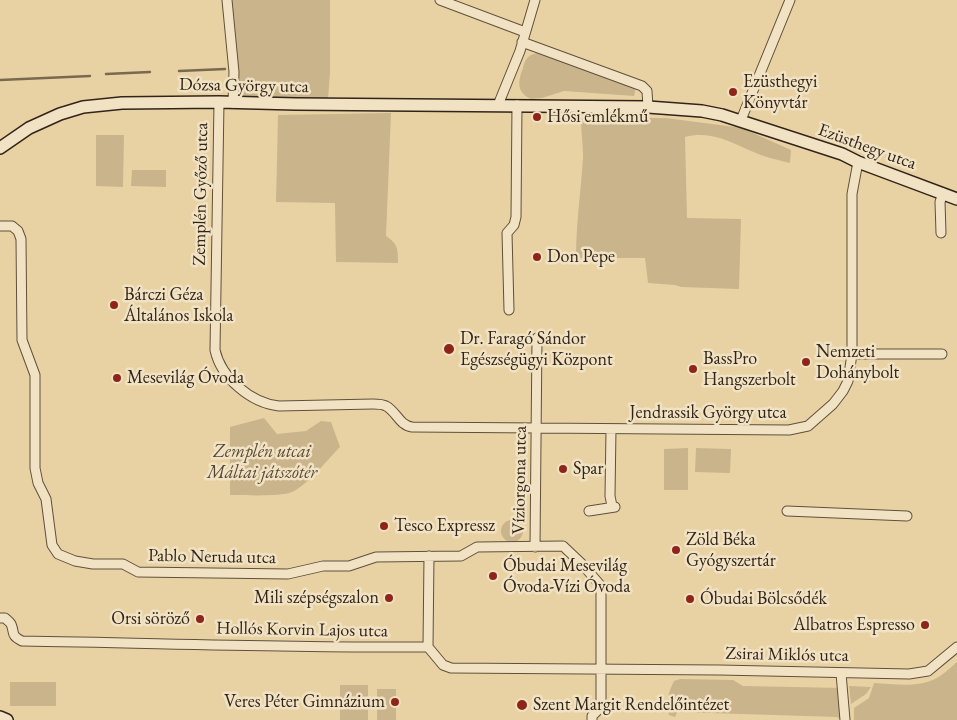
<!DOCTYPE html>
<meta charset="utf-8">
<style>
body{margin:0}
canvas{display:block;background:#e8d2a3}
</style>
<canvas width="957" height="720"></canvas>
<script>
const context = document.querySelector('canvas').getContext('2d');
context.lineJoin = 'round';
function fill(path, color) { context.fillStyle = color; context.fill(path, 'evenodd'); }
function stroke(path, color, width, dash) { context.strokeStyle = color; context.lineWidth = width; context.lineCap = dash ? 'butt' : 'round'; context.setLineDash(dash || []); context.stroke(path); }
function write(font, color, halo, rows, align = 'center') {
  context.font = font + ' "EB Garamond",serif'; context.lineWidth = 5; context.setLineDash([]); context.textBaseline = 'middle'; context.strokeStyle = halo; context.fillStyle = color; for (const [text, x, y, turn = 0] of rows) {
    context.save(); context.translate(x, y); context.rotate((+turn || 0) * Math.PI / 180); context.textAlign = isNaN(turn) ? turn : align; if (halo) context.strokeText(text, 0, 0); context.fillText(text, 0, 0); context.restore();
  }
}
const green = new Path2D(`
 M 227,0 L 330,0 L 330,72 L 328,99 L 319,104 L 234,102 Z
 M 543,53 L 636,87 L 634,96 L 564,91 L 542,98 L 531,99 C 516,92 518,81 523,68 C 524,63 526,58 531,55 C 535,53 539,53 543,53 Z
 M 391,113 L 386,236 C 398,244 398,249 398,263 L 336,262 L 335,203 L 276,202 L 278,115 Z
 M 581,118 L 666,118 L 742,128 L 791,150 L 790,163 C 779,160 767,158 756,153 C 731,143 713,130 685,137 L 687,218 L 741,219 L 739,289 L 681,287 L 675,285 L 648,283 L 645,258 L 581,258 L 576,256 C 576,223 581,191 583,157 C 583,144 581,131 581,118 Z
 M 96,135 L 124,135 L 123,187 L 96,186 Z
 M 132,170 L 166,170 L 166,187 L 131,186 Z
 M 264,418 L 277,434 L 306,431 L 321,421 L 331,422 L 340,447 C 327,460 308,485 292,492 C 280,497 245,495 230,495 L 230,427 Z
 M 688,448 L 688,490 L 664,490 L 664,449 Z
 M 696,448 L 731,449 L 730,473 L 695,472 Z
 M501 531a11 11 0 1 1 22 0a11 11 0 1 1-22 0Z
 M 957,662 L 957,720 L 854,720 L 854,708 L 869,698 L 874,683 C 893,684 917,688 935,679 C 943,675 950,668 957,662 Z
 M 680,679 L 733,680 L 743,686 L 843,688 L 841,720 L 837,717 L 677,712 L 675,717 L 669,715 C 666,702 668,693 674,681 Z
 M 10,682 L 56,682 L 56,706 L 10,706 Z
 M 340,685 L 368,685 L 368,720 L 340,720 Z
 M 849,686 L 871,687 L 866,694 L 851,704 Z
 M 377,689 L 396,689 L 396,720 L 377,720 Z`);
const stream = new Path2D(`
 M 179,71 L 225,69
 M 106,74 L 150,72
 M 0,80 L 90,76`);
const street = new Path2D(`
 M 227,0 L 234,72 L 233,103
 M 440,0 L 525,32
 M 522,42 L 642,86 L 647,91 L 648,107
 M 219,102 L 215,350 C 221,378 251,403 279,406 L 373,404 C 377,404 382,404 386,406 C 397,412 399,425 412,427 L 789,430 L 808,426 L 833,404 L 843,391 L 848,381 L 852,354 L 852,194 L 858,162
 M 498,105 L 520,51 L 535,0
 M 741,120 L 790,0
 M 0,226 L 12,226 L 18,231 L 21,239 L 22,340 L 35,375 L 35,468 L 38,483 L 46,499 L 52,545 L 58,554 L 75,561 L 93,564 L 123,564 L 138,572 L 288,574 L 323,566 L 349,566 L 376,557 L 461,556 L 477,547 L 563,546 L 582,564 L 601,586 L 601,707 L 592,716 L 592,720
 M 941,233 L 940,202 L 943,193
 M 509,310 L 507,233 L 514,225 L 516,217 L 517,105
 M 852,354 L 942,354
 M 611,429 L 610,496 L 612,506 L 615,507
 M 589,511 L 615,507
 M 787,511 L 907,516
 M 535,547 L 537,338
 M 0,618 L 5,618 C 7,620 10,622 11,624 C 15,633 10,635 22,641 C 157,643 293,648 428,647
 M 428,647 L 443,665 L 451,668 L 719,670 L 909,674 L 928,671 L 957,647
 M 428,647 L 429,556
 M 841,673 L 845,720`);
const secondary = new Path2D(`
 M 0,148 L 29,128 L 60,114 L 83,107 L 122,103 L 219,102 L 296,104 L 648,107 L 702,111 L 722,115 L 842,154 L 858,162 L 957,199
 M 0,717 L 7,720`);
const markers = [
 [733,92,5,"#8f2418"],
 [537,117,5,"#8f2418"],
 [537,257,5,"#8f2418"],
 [114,305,5,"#8f2418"],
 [449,349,6,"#8f2418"],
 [806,362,5,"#8f2418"],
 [693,369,5,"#8f2418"],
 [117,378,5,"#8f2418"],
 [563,469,5,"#8f2418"],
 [384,526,5,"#8f2418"],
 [676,550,5,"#8f2418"],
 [493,576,5,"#8f2418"],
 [389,598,5,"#8f2418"],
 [690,599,5,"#8f2418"],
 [200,619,5,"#8f2418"],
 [925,625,5,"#8f2418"],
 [395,702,5,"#8f2418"],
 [522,705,6,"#8f2418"]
];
const poiNames = [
 ["Ezüsthegyi",743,82],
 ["Könyvtár",743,103],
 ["Hősi emlékmű",547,117],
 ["Don Pepe",547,257],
 ["Bárczi Géza",124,295],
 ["Általános Iskola",124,316],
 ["Dr. Faragó Sándor",460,339],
 ["Egészségügyi Központ",460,360],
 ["Nemzeti",816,352],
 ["Dohánybolt",816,373],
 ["BassPro",703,359],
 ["Hangszerbolt",703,380],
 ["Mesevilág Óvoda",127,378],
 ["Spar",573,469],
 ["Tesco Expressz",394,526],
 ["Zöld Béka",686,540],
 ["Gyógyszertár",686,561],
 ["Óbudai Mesevilág",503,566],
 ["Óvoda-Vízi Óvoda",503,587],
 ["Mili szépségszalon",379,598,"right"],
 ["Óbudai Bölcsődék",700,599],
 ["Orsi söröző",190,619,"right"],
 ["Albatros Espresso",915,625,"right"],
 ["Veres Péter Gimnázium",385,702,"right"],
 ["Szent Margit Rendelőintézet",533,705]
];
const streetNames = [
 ["Dózsa György utca",244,86,1],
 ["Ezüsthegy utca",867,147,20],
 ["Zemplén Győző utca",201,194,-89],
 ["Jendrassik György utca",708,413],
 ["Víziorgona utca",520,480,-89],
 ["Pablo Neruda utca",212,557,1],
 ["Hollós Korvin Lajos utca",302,630,1],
 ["Zsirai Miklós utca",787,655,1]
];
const parkNames = [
 ["Zemplén utcai",262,452],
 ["Máltai játszótér",262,473]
];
fill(green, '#c9b48c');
stroke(stream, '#7a6950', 2.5);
stroke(street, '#60503c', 11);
stroke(secondary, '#322419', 14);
stroke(street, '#f0e2c3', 9);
stroke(secondary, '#f0e2c3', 11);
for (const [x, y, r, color] of markers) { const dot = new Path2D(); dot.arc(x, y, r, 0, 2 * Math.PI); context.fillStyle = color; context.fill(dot); stroke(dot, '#f0e2c3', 2); }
write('18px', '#322419', '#f0e2c3', poiNames, 'left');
write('18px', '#322419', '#f0e2c3', streetNames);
write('italic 18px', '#584836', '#f0e2c3', parkNames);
</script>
